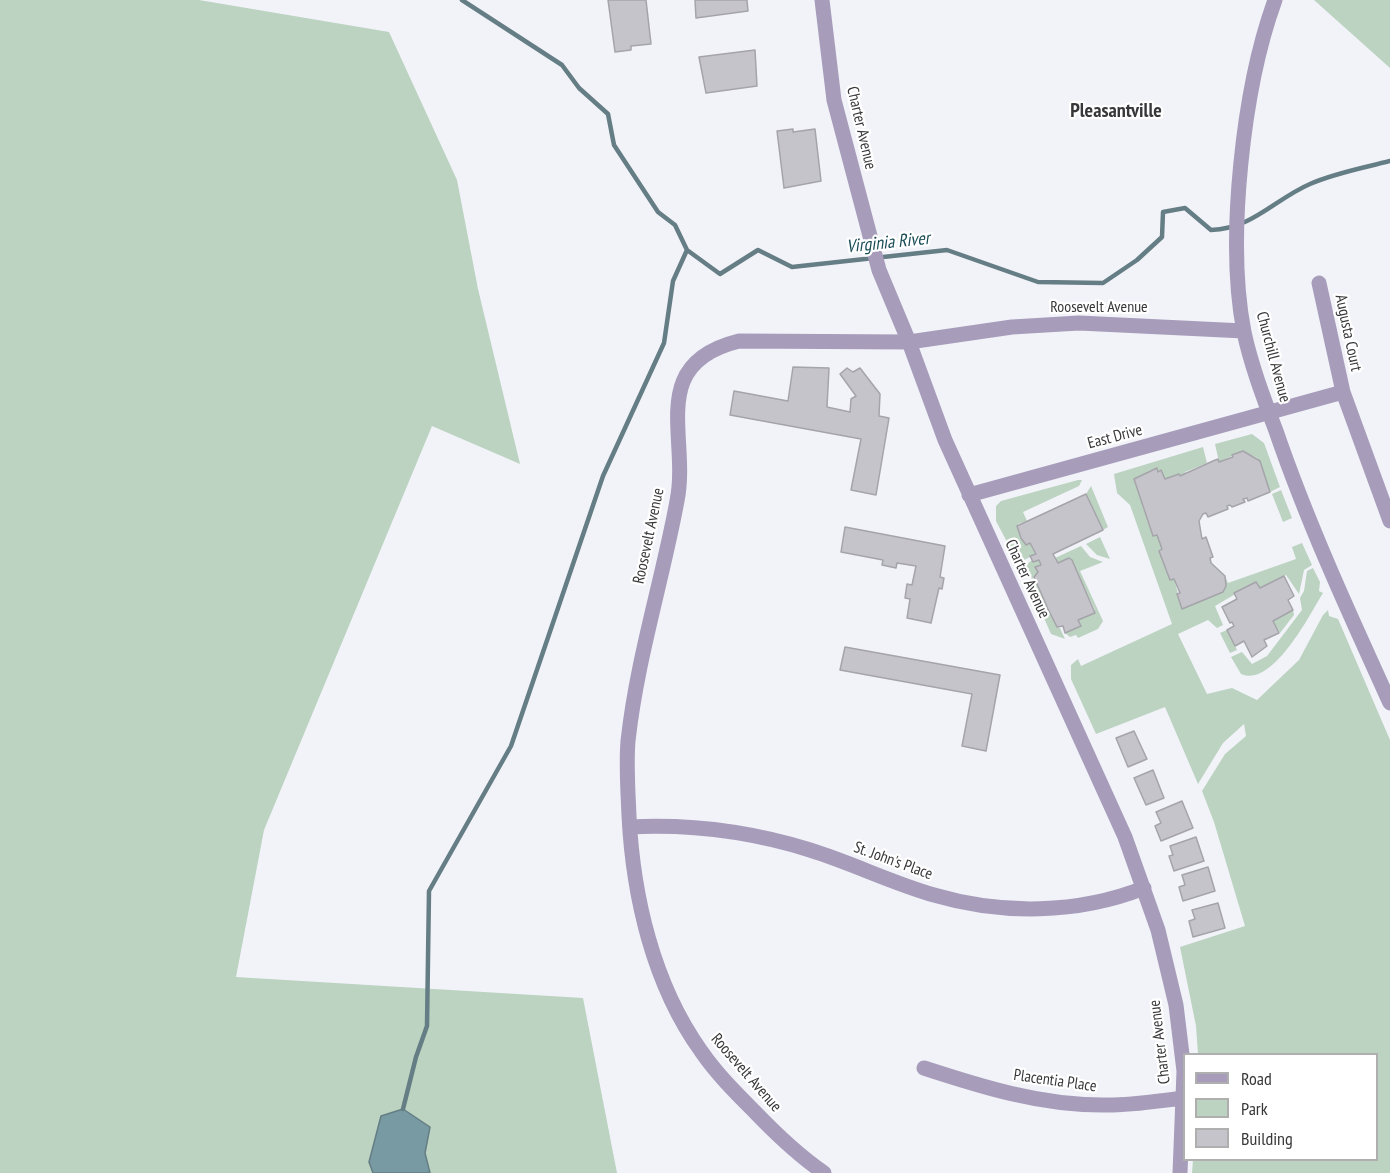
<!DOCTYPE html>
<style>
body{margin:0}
#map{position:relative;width:1390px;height:1173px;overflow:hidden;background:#f2f3f9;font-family:"PT Sans Narrow",sans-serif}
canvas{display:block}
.legend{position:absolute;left:1183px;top:1053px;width:195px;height:108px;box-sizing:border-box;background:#fff;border:2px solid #afafb0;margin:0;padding:8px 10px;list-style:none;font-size:18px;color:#38383a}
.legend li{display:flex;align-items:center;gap:12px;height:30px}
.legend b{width:30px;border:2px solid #afafb0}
</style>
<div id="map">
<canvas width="1390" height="1173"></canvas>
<ul class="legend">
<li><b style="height:8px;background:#a79dbb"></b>Road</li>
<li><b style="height:16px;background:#bbd3c0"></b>Park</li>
<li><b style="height:16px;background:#c5c4ca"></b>Building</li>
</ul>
</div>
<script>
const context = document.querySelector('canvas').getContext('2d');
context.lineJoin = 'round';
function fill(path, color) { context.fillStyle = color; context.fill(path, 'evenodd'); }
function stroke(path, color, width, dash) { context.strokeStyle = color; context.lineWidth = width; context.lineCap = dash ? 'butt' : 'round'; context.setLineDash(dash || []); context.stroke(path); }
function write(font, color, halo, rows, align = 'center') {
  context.font = font + ' "PT Sans Narrow",sans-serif'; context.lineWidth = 4.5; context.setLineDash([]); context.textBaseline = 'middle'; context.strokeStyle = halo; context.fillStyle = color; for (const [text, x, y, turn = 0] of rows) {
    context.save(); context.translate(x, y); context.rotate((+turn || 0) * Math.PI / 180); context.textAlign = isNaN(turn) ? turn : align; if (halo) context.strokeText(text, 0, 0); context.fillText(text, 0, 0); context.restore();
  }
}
const green = new Path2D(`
 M 0,0 L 199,0 L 389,32 L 457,180 L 478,289 L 520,464 L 432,426 L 264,830 L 236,977 L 583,998 L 617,1173 L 0,1173 Z
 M 1314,0 L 1390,0 L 1390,68 Z
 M 1252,434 L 1264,443 L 1280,487 L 1270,492 L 1257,458 L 1243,451 L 1219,462 L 1215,444 Z
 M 1203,447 L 1207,463 L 1185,472 L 1186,474 L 1165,479 L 1161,471 L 1158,472 L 1157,468 L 1147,472 L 1142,505 L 1153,536 L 1157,535 L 1162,549 L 1159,551 L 1170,580 L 1174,579 L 1182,608 L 1223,592 L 1226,586 L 1225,576 L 1228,583 L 1296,559 L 1292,547 L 1302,543 L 1312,565 L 1304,570 L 1299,594 L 1286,575 L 1260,588 L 1256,582 L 1215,606 L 1223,625 L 1217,628 L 1208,620 L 1178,634 L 1207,694 L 1232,688 L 1257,700 L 1299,660 L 1323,615 L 1328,610 L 1329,616 L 1338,619 L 1390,740 L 1390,1173 L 1192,1173 L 1193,1160 L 1376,1160 L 1376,1054 L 1198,1054 L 1196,1026 L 1180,947 L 1245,926 L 1214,822 L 1202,791 L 1225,754 L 1246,736 L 1244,724 L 1223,743 L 1198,784 L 1165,707 L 1096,734 L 1071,679 L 1071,665 L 1078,659 L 1081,666 L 1172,624 L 1130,505 L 1117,493 L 1114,474 Z
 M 1078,480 L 1082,480 L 1079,486 L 1023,512 L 1027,521 L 1018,524 L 1020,534 L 1026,545 L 1030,543 L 1036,554 L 1022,561 L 1024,574 L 996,521 L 996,506 L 1001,501 Z
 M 1091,486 L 1108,527 L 1103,530 L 1086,494 Z
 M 1281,490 L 1292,518 L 1283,522 L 1272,494 Z
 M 1100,537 L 1110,559 L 1097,555 L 1086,544 Z
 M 1081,546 L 1090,557 L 1103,562 L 1080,571 L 1103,621 L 1098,629 L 1078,638 L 1076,635 L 1070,637 L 1065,633 L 1081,626 L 1078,620 L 1095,610 L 1080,579 L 1058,563 L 1055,558 Z
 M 1032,560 L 1039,560 L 1041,565 L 1035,567 L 1038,572 L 1032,579 L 1026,565 Z
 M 1313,568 L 1320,582 L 1319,591 L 1323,593 C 1310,614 1273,688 1241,674 L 1231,657 L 1242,652 L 1252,664 L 1267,656 L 1302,610 L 1300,598 L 1304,591 L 1307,571 Z
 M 1036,581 L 1057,627 L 1060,628 L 1065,639 L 1051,634 L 1029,584 Z
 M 1293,610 L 1294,615 L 1280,633 L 1273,621 Z
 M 1227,630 L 1237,650 L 1230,653 L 1220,633 Z`);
const water = new Path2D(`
 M 403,1109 L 430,1127 L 425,1153 L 430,1173 L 373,1173 L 369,1162 L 381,1116 Z`);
const stream = new Path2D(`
 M 462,0 L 562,65 L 579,88 L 608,114 L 614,145 L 658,212 L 675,225 L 687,250 L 720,274 L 758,250 L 792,267 L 947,250 L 1038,282 L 1103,283 L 1137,260 L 1162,237 L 1163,212 L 1185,208 L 1211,230 C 1252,229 1275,199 1310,184 C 1335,173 1363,168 1390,161
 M 403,1109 L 416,1057 L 427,1026 L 429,891 L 511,746 L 603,476 L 664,343 L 673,281 L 687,250`);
const building = new Path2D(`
 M 608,0 L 646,0 L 651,44 L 631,46 L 631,50 L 615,52 Z
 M 695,0 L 747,0 L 748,11 L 696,18 Z
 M 755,50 L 757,86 L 706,93 L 699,57 Z
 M 793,129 L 793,132 L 815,129 L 821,181 L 784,188 L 777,131 Z
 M 793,367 L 829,368 L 827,407 L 850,412 L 851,399 L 856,396 L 840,374 L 847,368 L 853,372 L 860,368 L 880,394 L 879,416 L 889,418 L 876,495 L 851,490 L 861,439 L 730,415 L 734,391 L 788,401 Z
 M 1243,451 L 1260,461 L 1270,492 L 1248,501 L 1247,498 L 1243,499 L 1245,502 L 1232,507 L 1230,505 L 1227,506 L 1228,509 L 1208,517 L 1206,513 L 1203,514 L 1199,521 L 1202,539 L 1206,537 L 1213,557 L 1210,558 L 1211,563 L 1225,576 L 1226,586 L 1223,592 L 1182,609 L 1177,594 L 1180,593 L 1174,579 L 1170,580 L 1159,551 L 1162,549 L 1157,535 L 1153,536 L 1134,479 L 1157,468 L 1158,472 L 1161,470 L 1165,479 L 1179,474 L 1180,476 L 1213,461 L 1218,459 L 1219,462 L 1233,457 L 1232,455 Z
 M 1086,494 L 1103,530 L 1053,554 L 1058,563 L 1069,558 L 1072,560 L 1095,613 L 1078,620 L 1081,626 L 1065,633 L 1063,626 L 1057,627 L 1048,609 L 1034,577 L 1038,572 L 1035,567 L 1041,565 L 1039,560 L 1033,562 L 1030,556 L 1036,554 L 1030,543 L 1026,545 L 1021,538 L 1017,526 Z
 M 845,527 L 945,546 L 940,577 L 944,578 L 942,589 L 939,588 L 931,623 L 907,618 L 910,599 L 905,598 L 907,584 L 912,585 L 916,566 L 897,563 L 896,568 L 882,565 L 883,560 L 841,552 Z
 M 1284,576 L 1294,596 L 1288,600 L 1293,610 L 1273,621 L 1279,633 L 1264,640 L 1267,646 L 1252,657 L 1244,641 L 1235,646 L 1227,630 L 1234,626 L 1232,622 L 1230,623 L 1222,607 L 1237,599 L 1234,593 L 1256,582 L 1260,588 Z
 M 845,647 L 1000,675 L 986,751 L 962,746 L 972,694 L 840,670 Z
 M 1134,731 L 1147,759 L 1128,767 L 1116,738 Z
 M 1153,770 L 1164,798 L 1146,805 L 1134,778 Z
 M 1182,801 L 1193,828 L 1161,841 L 1155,826 L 1161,823 L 1156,812 Z
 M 1196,837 L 1204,861 L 1174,871 L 1169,856 L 1173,855 L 1170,846 Z
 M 1208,867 L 1215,891 L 1183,901 L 1179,887 L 1185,885 L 1182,875 Z
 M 1218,903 L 1225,928 L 1193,937 L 1189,921 L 1195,919 L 1192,910 Z`);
const street = new Path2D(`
 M 822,0 L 834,100 L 879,270 L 909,342 L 945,440 L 1125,837 L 1158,930 L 1176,1005 L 1184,1071 L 1180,1173
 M 1275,0 C 1243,88 1226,240 1244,332 C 1251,365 1264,399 1276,431 C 1308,524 1349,613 1390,703
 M 1319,283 L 1343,392 L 1390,521
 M 969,495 L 1343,392
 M 630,827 C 690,824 752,832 810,850 C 852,863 892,883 934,895 C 1002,915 1078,914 1144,888
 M 924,1068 C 982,1087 1040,1105 1102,1105 C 1129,1106 1157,1101 1184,1098
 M 824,1173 C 798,1155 776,1134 754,1111 C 735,1092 716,1073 701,1051 C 653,984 633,896 629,816 C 628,791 626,765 628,741 C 637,659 662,582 677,501 C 690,437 646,364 739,341 L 909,342 L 1012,327 L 1079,323 L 1244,331`);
const streetNames = [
 ["Charter Avenue",861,128,77],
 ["Roosevelt Avenue",1099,307],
 ["Augusta Court",1348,333,78],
 ["Churchill Avenue",1273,357,75],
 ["East Drive",1115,437,-15],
 ["Roosevelt Avenue",649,536,-78],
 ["Charter Avenue",1027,579,65],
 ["St. John's Place",893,861,20],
 ["Charter Avenue",1160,1042,-97],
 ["Roosevelt Avenue",746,1073,49],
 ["Placentia Place",1055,1081,8]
];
const waterNames = [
 ["Virginia River",888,243,-6]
];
const quarterNames = [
 ["Pleasantville",1116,111]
];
fill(green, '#bbd3c0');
fill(water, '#789ba3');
stroke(water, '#657d84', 1.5);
stroke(stream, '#657d84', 4.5);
fill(building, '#c5c4ca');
stroke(building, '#a5a4aa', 1.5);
stroke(street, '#a79dbb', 15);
write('16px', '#38383a', '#fff', streetNames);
write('italic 18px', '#184b56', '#fff', waterNames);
write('bold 20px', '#38383a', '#fff', quarterNames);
</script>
